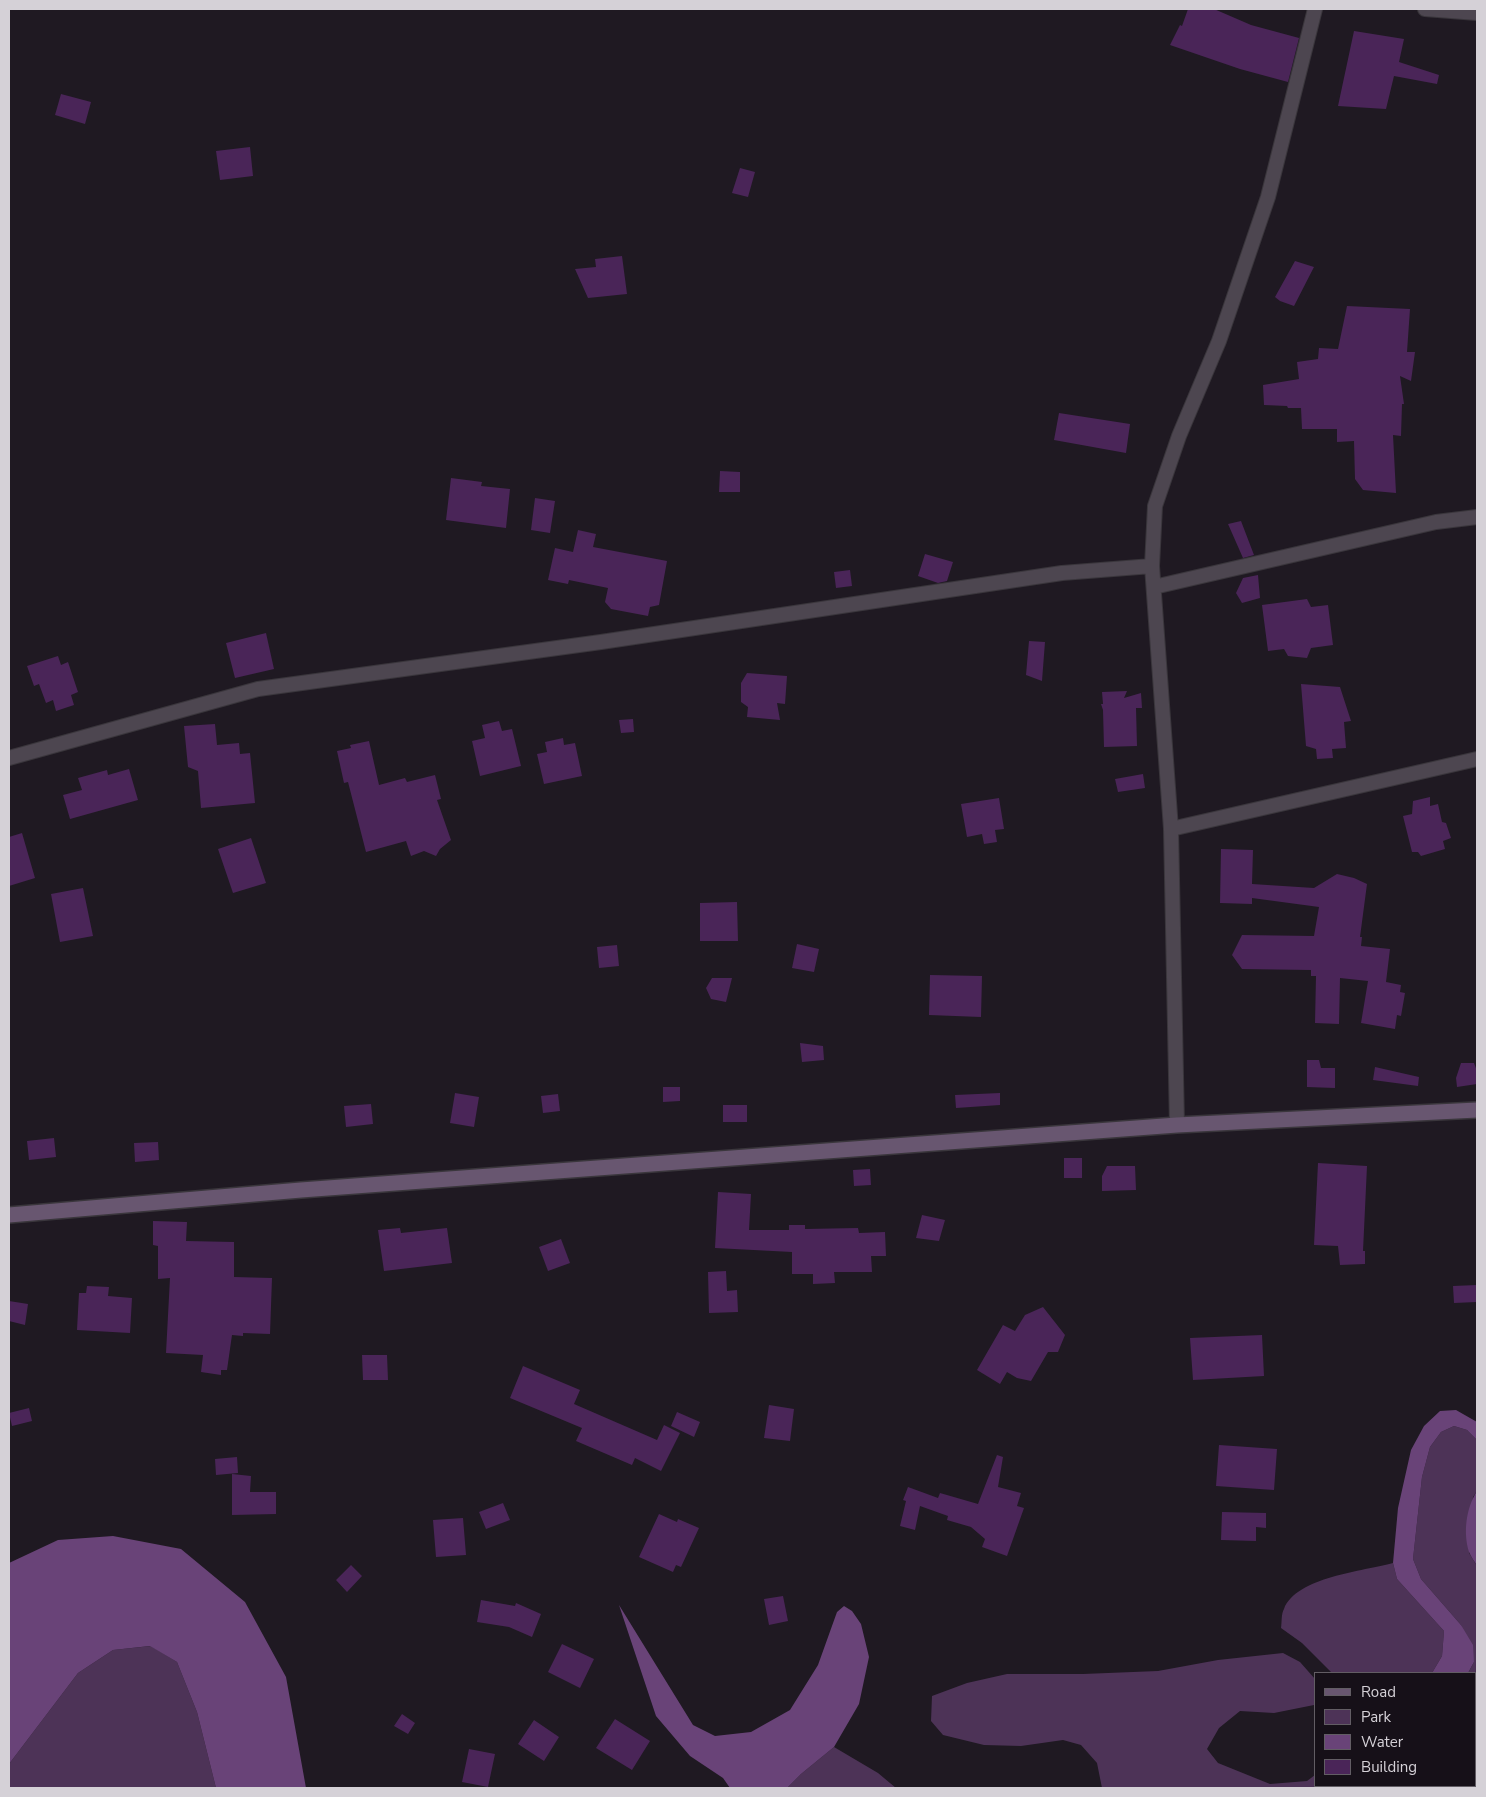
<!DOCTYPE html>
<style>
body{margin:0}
#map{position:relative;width:1486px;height:1797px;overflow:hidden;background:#1f1922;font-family:"Nunito Sans",sans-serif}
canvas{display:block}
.frame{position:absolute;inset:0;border:10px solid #d5d1d7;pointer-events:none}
.legend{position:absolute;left:1314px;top:1672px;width:162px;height:115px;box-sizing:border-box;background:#161018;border:1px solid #625d64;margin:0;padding:6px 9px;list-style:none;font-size:15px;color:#d5d1d7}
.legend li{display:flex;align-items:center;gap:10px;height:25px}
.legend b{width:25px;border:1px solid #625d64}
</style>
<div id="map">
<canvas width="1486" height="1797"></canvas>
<div class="frame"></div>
<ul class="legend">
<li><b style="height:6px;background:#685670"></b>Road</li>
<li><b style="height:14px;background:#4d3357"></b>Park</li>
<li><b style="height:14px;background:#694378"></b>Water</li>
<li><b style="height:14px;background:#4a2558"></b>Building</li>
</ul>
</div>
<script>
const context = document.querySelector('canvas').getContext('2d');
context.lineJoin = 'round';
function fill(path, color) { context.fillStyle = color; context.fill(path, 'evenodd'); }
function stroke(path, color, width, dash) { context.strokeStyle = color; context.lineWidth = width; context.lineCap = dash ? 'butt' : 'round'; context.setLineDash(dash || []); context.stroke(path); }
const green = new Path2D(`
 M 1454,1426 L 1467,1430 L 1477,1440 L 1477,1491 L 1473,1497 L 1469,1553 L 1477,1566 L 1477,1788 L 1370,1788 L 1371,1786 L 1475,1786 L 1475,1673 L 1468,1673 L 1474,1662 L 1461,1625 L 1421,1579 L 1413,1559 L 1422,1477 L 1430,1447 L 1441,1432 Z
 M 1393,1563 L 1397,1579 L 1444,1631 L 1442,1656 L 1432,1673 L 1332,1673 L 1302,1643 L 1281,1628 C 1282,1622 1281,1614 1284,1609 C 1296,1577 1364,1571 1393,1563 Z
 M 151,1646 L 177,1662 L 197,1712 L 216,1788 L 9,1788 L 9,1764 L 78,1673 L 113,1650 Z
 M 1283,1653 L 1300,1662 L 1315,1679 L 1314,1705 L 1274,1713 L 1240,1711 L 1219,1728 L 1207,1749 L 1218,1763 L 1270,1784 L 1307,1781 L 1315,1775 L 1315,1786 L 1342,1786 L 1341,1788 L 1102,1788 L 1097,1763 L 1081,1745 L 1063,1740 L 1021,1746 L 984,1745 L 943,1735 L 931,1721 L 932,1696 L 967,1683 L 1007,1674 L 1083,1674 L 1158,1671 L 1218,1660 Z
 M 834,1747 L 878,1773 L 896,1788 L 787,1788 L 801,1774 Z`);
const water = new Path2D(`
 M 1456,1410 L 1477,1422 L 1477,1440 L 1467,1430 L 1454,1426 L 1441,1432 L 1430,1447 L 1422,1477 L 1413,1559 L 1421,1579 L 1461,1625 L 1473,1645 L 1474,1662 L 1468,1673 L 1432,1673 L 1442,1656 L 1444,1631 L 1397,1579 L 1393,1563 L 1398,1508 L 1411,1450 L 1424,1426 L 1440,1411 Z
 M 1477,1491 L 1477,1566 C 1475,1562 1471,1557 1469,1552 C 1463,1533 1466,1508 1477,1491 Z
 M 113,1536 L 181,1549 L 245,1602 L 286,1677 L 306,1788 L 216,1788 L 197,1712 L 177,1662 L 150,1646 L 113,1650 L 78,1673 L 9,1764 L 9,1563 L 58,1540 Z
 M 619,1605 L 693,1725 L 715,1736 L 751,1732 L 790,1710 L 818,1665 L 837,1612 L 844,1606 L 852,1611 L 861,1624 L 869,1657 L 859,1704 L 834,1747 L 801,1774 L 787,1788 L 730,1788 L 723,1778 L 690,1756 L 656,1716 Z`);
const building = new Path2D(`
 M 1188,9 L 1214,9 L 1251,25 L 1299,38 L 1288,82 L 1240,69 L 1170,45 L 1180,25 L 1182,26 Z
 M 1354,31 L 1404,39 L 1399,62 L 1439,75 L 1437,84 L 1394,76 L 1386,109 L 1338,106 Z
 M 61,94 L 91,102 L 85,124 L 55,115 Z
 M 250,147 L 253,176 L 220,180 L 216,151 Z
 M 740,168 L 755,172 L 748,197 L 732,193 Z
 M 622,256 L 627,294 L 588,298 L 575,269 L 596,267 L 595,259 Z
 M 1295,261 L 1314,267 L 1294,306 L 1280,301 L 1275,297 Z
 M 1347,306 L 1410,309 L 1407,352 L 1415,352 L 1411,381 L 1400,376 L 1404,404 L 1402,404 L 1401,436 L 1393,435 L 1396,493 L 1363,490 L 1355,479 L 1354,441 L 1337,442 L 1337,429 L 1302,429 L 1301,408 L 1288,408 L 1287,406 L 1264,405 L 1263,385 L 1299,379 L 1297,362 L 1318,359 L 1319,348 L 1338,349 Z
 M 1059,413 L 1130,424 L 1126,453 L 1054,440 Z
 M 720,471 L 740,472 L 740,492 L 719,492 Z
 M 451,478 L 482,482 L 481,486 L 510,489 L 506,528 L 446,520 Z
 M 535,498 L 555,501 L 550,533 L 531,530 Z
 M 1241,521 L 1254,555 L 1243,558 L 1228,524 Z
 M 578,530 L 596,534 L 593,547 L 667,561 L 659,605 L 650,607 L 648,616 L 611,609 L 605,602 L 608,588 L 569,580 L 568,584 L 548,580 L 555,548 L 573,552 Z
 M 925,554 L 953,562 L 947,581 L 938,583 L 918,576 Z
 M 850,570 L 852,586 L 836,588 L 834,572 Z
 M 1258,575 L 1260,598 L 1242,603 L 1236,593 L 1243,578 Z
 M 1307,599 L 1311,607 L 1328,605 L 1333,645 L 1311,648 L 1307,658 L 1288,656 L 1284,649 L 1268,651 L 1262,605 Z
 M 266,633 L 274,669 L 235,678 L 226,643 Z
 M 1029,641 L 1045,642 L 1042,681 L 1026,675 Z
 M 58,656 L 61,665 L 68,662 L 78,692 L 71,695 L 74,705 L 56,711 L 53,700 L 46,703 L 39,684 L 34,686 L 27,666 Z
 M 747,673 L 787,676 L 785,704 L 777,703 L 780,720 L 747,717 L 748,707 L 741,702 L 741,683 Z
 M 1301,684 L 1340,687 L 1351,721 L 1344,722 L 1346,748 L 1332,749 L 1333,758 L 1317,759 L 1316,749 L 1306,746 Z
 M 1127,691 L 1124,698 L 1141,693 L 1142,708 L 1136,708 L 1137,746 L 1104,747 L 1103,710 L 1101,704 L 1103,704 L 1102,692 Z
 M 633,719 L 634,732 L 621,733 L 619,720 Z
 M 499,721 L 502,731 L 512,729 L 521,766 L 480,776 L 472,741 L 485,738 L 482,725 Z
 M 215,724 L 217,745 L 239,743 L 240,754 L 250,753 L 255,803 L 201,808 L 198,771 L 188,767 L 184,726 Z
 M 563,738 L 564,745 L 575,743 L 582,776 L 544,784 L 537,754 L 547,752 L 545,742 Z
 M 369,741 L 379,785 L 405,778 L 407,782 L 435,775 L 441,799 L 437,800 L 451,840 L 440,849 L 436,856 L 424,851 L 411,856 L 406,841 L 366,852 L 348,782 L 344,783 L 337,751 L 351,748 L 350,745 Z
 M 129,769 L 138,800 L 70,819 L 63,795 L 82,790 L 78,778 L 107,770 L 108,775 Z
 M 1143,774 L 1145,788 L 1118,792 L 1115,779 Z
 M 1430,797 L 1430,806 L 1438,804 L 1442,822 L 1446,823 L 1451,838 L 1443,841 L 1445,849 L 1421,856 L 1418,852 L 1412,852 L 1403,816 L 1412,814 L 1413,801 Z
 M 999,798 L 1004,829 L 995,830 L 997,842 L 984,844 L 982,834 L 967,837 L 961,804 Z
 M 22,833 L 35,878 L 9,886 L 9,837 Z
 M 251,838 L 266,883 L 233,893 L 218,849 Z
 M 1221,849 L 1253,850 L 1252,884 L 1314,888 L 1337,874 L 1354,878 L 1367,884 L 1360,937 L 1362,937 L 1361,946 L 1390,949 L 1386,982 L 1401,985 L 1400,992 L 1405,993 L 1401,1016 L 1397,1015 L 1395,1029 L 1361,1023 L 1368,981 L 1340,978 L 1339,1024 L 1315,1023 L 1316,976 L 1311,976 L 1311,970 L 1242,969 L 1232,955 L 1242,935 L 1314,936 L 1319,907 L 1252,898 L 1252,904 L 1220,903 Z
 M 83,888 L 93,936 L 60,942 L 51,894 Z
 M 737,902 L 738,941 L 700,941 L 700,903 Z
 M 797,944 L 819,949 L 814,972 L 792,968 Z
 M 617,945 L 619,966 L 599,968 L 597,947 Z
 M 930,975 L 982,976 L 981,1017 L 929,1015 Z
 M 712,978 L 732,978 L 726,1002 L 711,999 L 706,988 Z
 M 800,1043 L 823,1046 L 824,1060 L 802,1062 Z
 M 1307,1060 L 1319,1060 L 1321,1068 L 1335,1068 L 1335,1088 L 1307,1087 Z
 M 1461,1063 L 1474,1063 L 1477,1071 L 1477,1084 L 1457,1087 L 1456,1078 Z
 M 1375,1067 L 1419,1077 L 1418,1086 L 1373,1080 Z
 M 663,1087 L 680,1087 L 680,1101 L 663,1102 Z
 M 455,1093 L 479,1097 L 474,1127 L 450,1123 Z
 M 1000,1093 L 1000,1105 L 956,1108 L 955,1095 Z
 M 558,1094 L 560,1111 L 543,1113 L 541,1096 Z
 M 371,1104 L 373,1124 L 346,1127 L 344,1106 Z
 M 723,1105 L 747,1105 L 747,1122 L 723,1122 Z
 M 54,1138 L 56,1157 L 29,1160 L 27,1141 Z
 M 158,1142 L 159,1160 L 135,1162 L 134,1143 Z
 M 1064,1158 L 1082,1158 L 1082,1178 L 1064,1178 Z
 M 1318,1163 L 1367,1166 L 1363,1251 L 1365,1251 L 1365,1264 L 1340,1265 L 1338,1246 L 1314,1245 Z
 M 1107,1166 L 1135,1166 L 1136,1190 L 1102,1191 L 1102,1176 Z
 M 870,1169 L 871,1185 L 854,1186 L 853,1170 Z
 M 718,1192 L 751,1194 L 749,1230 L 789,1230 L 789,1225 L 805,1225 L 805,1229 L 858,1228 L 859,1233 L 885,1232 L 886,1256 L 871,1256 L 872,1272 L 834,1272 L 835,1283 L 813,1284 L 813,1274 L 792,1274 L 792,1252 L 715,1248 Z
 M 922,1215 L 945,1220 L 939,1241 L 916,1238 Z
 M 153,1221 L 187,1222 L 186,1241 L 234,1242 L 234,1277 L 272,1278 L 270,1334 L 243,1333 L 243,1336 L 232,1335 L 227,1370 L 221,1370 L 221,1375 L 201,1372 L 203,1355 L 166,1353 L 170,1278 L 158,1279 L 158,1246 L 153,1245 Z
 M 400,1228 L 401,1233 L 447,1228 L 452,1263 L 384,1271 L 378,1230 Z
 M 561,1239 L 570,1263 L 548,1271 L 539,1247 Z
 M 726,1271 L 727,1291 L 737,1290 L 738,1312 L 709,1313 L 708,1272 Z
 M 1477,1285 L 1477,1302 L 1454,1303 L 1453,1286 Z
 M 87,1286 L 109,1287 L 108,1296 L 132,1298 L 130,1333 L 77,1330 L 79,1293 L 86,1293 Z
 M 9,1301 L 28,1304 L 25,1325 L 9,1321 Z
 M 1043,1307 L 1065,1335 L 1058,1352 L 1048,1352 L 1031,1381 L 1017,1378 L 1007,1372 L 1000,1384 L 977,1370 L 1003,1325 L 1015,1331 L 1025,1315 Z
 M 1262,1335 L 1264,1376 L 1193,1380 L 1190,1338 Z
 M 362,1355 L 387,1355 L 388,1380 L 363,1380 Z
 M 523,1366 L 580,1390 L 574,1404 L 657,1440 L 664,1425 L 680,1433 L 661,1471 L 635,1458 L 632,1465 L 576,1441 L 582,1428 L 510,1398 Z
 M 769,1405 L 794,1409 L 790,1441 L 764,1438 Z
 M 29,1408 L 32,1421 L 12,1426 L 9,1413 Z
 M 677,1412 L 700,1422 L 694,1437 L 671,1426 Z
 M 1219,1445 L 1277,1449 L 1274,1490 L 1216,1486 Z
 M 997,1455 L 1003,1457 L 998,1487 L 1021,1493 L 1017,1506 L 1024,1508 L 1007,1556 L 982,1547 L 985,1539 L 971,1527 L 947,1520 L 948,1516 L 920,1506 L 915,1530 L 900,1526 L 906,1501 L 903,1500 L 908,1487 L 938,1498 L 940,1493 L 978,1504 Z
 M 237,1457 L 238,1473 L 216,1475 L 215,1459 Z
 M 232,1474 L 251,1476 L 250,1492 L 276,1492 L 276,1514 L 232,1515 Z
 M 503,1503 L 510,1520 L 486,1529 L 479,1512 Z
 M 1222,1512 L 1266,1513 L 1266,1528 L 1256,1527 L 1256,1541 L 1221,1540 Z
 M 659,1514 L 677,1522 L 678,1519 L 699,1528 L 681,1567 L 676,1565 L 673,1572 L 639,1557 Z
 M 463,1518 L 466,1555 L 436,1557 L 433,1520 Z
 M 351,1565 L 362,1576 L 347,1592 L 336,1580 Z
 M 783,1596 L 788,1621 L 769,1625 L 764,1599 Z
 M 481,1600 L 515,1606 L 516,1603 L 541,1614 L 532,1637 L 509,1627 L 477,1622 Z
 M 562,1644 L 594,1659 L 580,1688 L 548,1672 Z
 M 402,1714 L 415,1723 L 408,1734 L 394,1726 Z
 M 615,1719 L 650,1741 L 632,1770 L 596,1748 Z
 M 534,1720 L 559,1737 L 544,1761 L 518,1744 Z
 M 469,1749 L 495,1754 L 488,1787 L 462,1782 Z`);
const street = new Path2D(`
 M 1425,9 L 1477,13
 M 1154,587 L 1436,522 L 1477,517
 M 9,758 L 258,689 L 601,642 L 1062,573 L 1152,566
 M 1171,829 L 1477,759
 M 1177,1125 L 1171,829 L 1152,566 L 1155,506 L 1179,436 L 1219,341 L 1268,197 L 1315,9`);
const secondary = new Path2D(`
 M 9,1215 L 301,1190 L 1177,1125 L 1477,1110`);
fill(green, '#4d3357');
fill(water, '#694378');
fill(building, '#4a2558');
stroke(street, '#3a363c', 16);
stroke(secondary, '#3a363c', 18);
stroke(street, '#4d4650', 14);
stroke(secondary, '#685670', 15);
</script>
